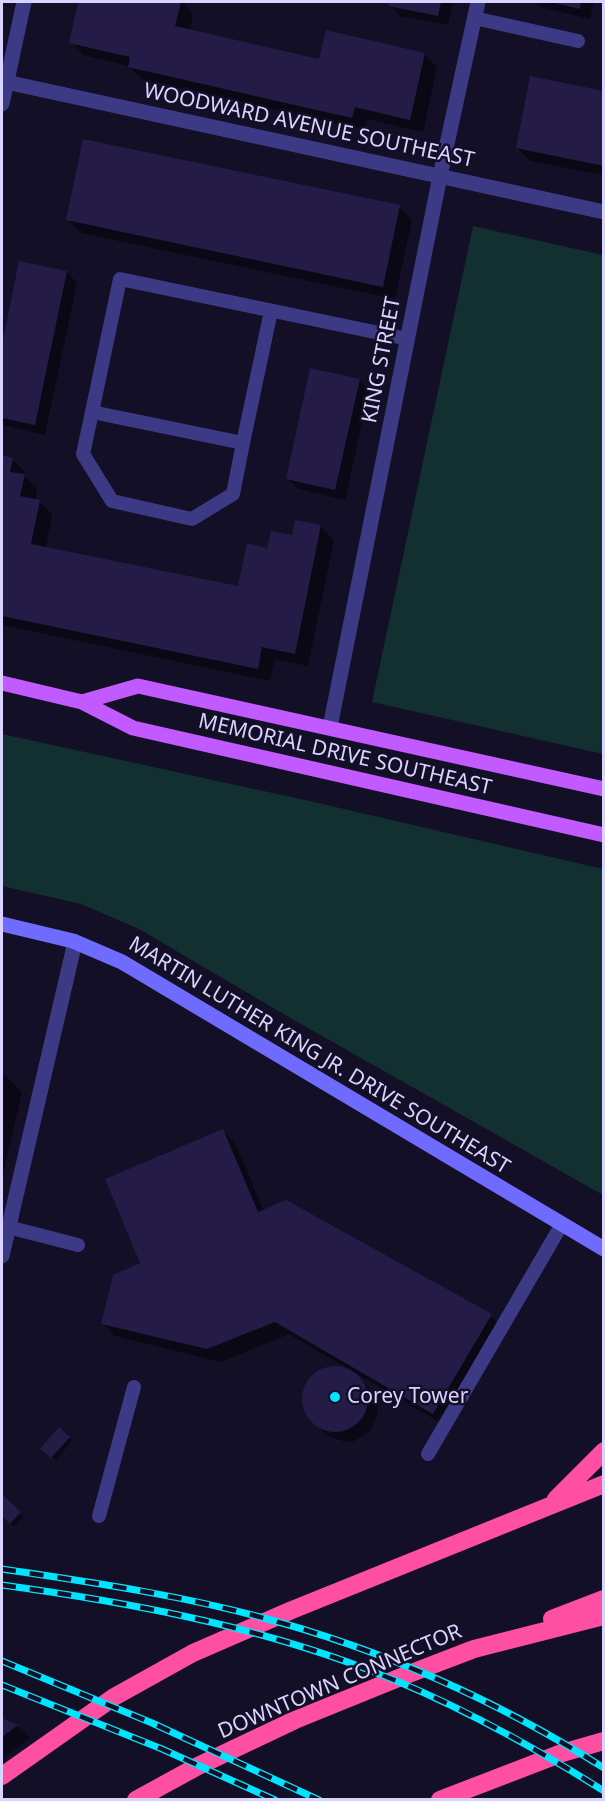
<!DOCTYPE html>
<style>
body{margin:0}
#map{position:relative;width:605px;height:1801px;overflow:hidden;background:#130f26;font-family:"Noto Sans",sans-serif}
canvas{display:block}
.frame{position:absolute;inset:0;border:3px solid #d9d4ff;pointer-events:none}
</style>
<div id="map">
<canvas width="605" height="1801"></canvas>
<div class="frame"></div>
</div>
<script>
const context = document.querySelector('canvas').getContext('2d');
context.lineJoin = 'round';
function fill(path, color) { context.fillStyle = color; context.fill(path, 'evenodd'); }
function stroke(path, color, width, dash) { context.strokeStyle = color; context.lineWidth = width; context.lineCap = dash ? 'butt' : 'round'; context.setLineDash(dash || []); context.stroke(path); }
function write(font, color, halo, rows, align = 'center') {
  context.font = font + ' "Noto Sans",sans-serif'; context.lineWidth = 5; context.setLineDash([]); context.textBaseline = 'middle'; context.strokeStyle = halo; context.fillStyle = color; for (const [text, x, y, turn = 0] of rows) {
    context.save(); context.translate(x, y); context.rotate((+turn || 0) * Math.PI / 180); context.textAlign = isNaN(turn) ? turn : align; if (halo) context.strokeText(text, 0, 0); context.fillText(text, 0, 0); context.restore();
  }
}
const green = new Path2D(`
 M 473,226 L 603,255 L 603,754 L 372,702 Z
 M 2,734 L 314,802 L 603,869 L 603,1195 L 292,1019 L 139,929 L 81,904 L 2,886 Z`);
const shadow = new Path2D(`
 M 80,2 L 182,2 L 193,13 L 190,31 L 320,60 L 424,54 L 437,67 L 423,132 L 367,119 L 365,130 L 142,79 L 129,66 L 84,55 L 71,42 Z
 M 390,2 L 453,2 L 448,25 L 400,16 L 390,5 Z
 M 535,2 L 594,2 L 590,19 L 541,7 Z
 M 604,92 L 604,175 L 530,161 L 517,148 Z
 M 399,207 L 412,220 L 395,299 L 81,233 L 68,220 Z
 M 21,262 L 67,272 L 77,283 L 45,435 L 2,425 L 2,352 Z
 M 359,380 L 369,391 L 345,500 L 298,489 L 288,479 Z
 M 2,457 L 12,459 L 25,472 L 24,476 L 37,488 L 35,500 L 39,501 L 52,514 L 46,548 L 240,588 L 269,550 L 293,537 L 296,522 L 321,527 L 334,540 L 308,666 L 275,659 L 270,681 L 2,625 Z
 M 2,1075 L 6,1076 L 22,1092 L 2,1178 Z
 M 222,1130 L 235,1143 L 264,1211 L 286,1201 L 491,1316 L 504,1328 L 446,1426 L 289,1334 L 221,1362 L 115,1336 L 102,1323 Z
 M 333,1367 L 354,1373 L 373,1392 L 378,1411 L 371,1430 L 355,1441 L 345,1442 L 326,1435 L 309,1416 L 304,1395 L 313,1376 Z
 M 59,1429 L 72,1441 L 56,1460 L 42,1449 Z
 M 2,1496 L 23,1516 L 14,1526 L 2,1515 Z
 M 2,1720 L 17,1726 L 30,1738 L 2,1760 Z`);
const building = new Path2D(`
 M 78,2 L 181,2 L 175,26 L 319,59 L 326,30 L 425,53 L 410,120 L 355,107 L 352,118 L 128,67 L 130,57 L 69,43 Z
 M 389,2 L 441,2 L 438,16 L 388,6 Z
 M 550,2 L 581,2 L 580,9 Z
 M 530,76 L 604,91 L 604,166 L 516,148 Z
 M 83,139 L 400,205 L 383,287 L 66,220 Z
 M 19,261 L 67,271 L 35,425 L 2,418 L 2,345 Z
 M 310,368 L 360,379 L 335,490 L 286,479 Z
 M 2,455 L 13,458 L 10,472 L 25,474 L 20,496 L 40,500 L 31,544 L 238,586 L 247,543 L 267,548 L 271,531 L 292,535 L 295,520 L 321,525 L 295,654 L 262,647 L 258,669 L 2,616 Z
 M 223,1129 L 258,1212 L 286,1200 L 492,1314 L 433,1414 L 275,1322 L 207,1349 L 101,1324 L 113,1275 L 140,1263 L 105,1179 Z
 M302 1399a33 33 0 1 1 66 0a33 33 0 1 1-66 0Z
 M 59,1427 L 70,1437 L 51,1458 L 40,1449 Z
 M 2,1494 L 21,1512 L 10,1524 L 2,1516 Z
 M 2,1718 L 18,1725 L 2,1737 Z`);
const service = new Path2D(`
 M 474,18 L 578,41
 M 271,311 L 243,443 L 92,412 L 120,279 L 408,339
 M 92,412 L 83,454 L 112,501 L 192,519 L 233,494 L 243,443
 M 8,1227 L 78,1245
 M 428,1454 L 562,1224
 M 99,1516 L 134,1387`);
const minor = new Path2D(`
 M 6,82 L 604,212
 M 2,104 L 24,2
 M 330,727 L 440,176 L 478,2
 M 2,1256 L 75,942`);
const secondary = new Path2D(`
 M 2,924 L 73,941 L 122,962 L 604,1249`);
const primary = new Path2D(`
 M 2,683 L 82,702 L 133,728 L 604,835
 M 82,702 L 138,686 L 604,789`);
const motorway = new Path2D(`
 M 556,1499 L 604,1451
 M 552,1619 L 604,1599
 M 2,1776 L 114,1697 L 193,1653 L 292,1610 L 604,1484
 M 136,1800 L 198,1766 L 295,1720 L 401,1677 L 474,1649 L 604,1616
 M 440,1800 L 562,1753 L 604,1741`);
const rail = new Path2D(`
 M 2,1569 C 88,1582 175,1594 260,1617 C 381,1649 498,1701 604,1768
 M 2,1585 C 126,1602 252,1625 369,1670 C 451,1701 529,1744 604,1791
 M 2,1661 L 152,1723 L 319,1800
 M 2,1685 L 162,1749 L 275,1800`);
const markers = [
 [335,1397,6,"#00e5ff"]
];
const streetNames = [
 ["WOODWARD AVENUE SOUTHEAST",309,126,12],
 ["KING STREET",382,360,-79],
 ["MEMORIAL DRIVE SOUTHEAST",345,755,13],
 ["MARTIN LUTHER KING JR. DRIVE SOUTHEAST",319,1056,31],
 ["DOWNTOWN CONNECTOR",340,1682,-23]
];
const poiNames = [
 ["Corey Tower",347,1397]
];
fill(green, '#12302f');
fill(shadow, '#0007');
fill(building, '#241b47');
stroke(service, '#3d3a85', 14);
stroke(minor, '#3d3a85', 15);
stroke(secondary, '#6f6bff', 15);
stroke(primary, '#c25bff', 15);
stroke(motorway, '#ff4fa3', 18);
stroke(rail, '#00e5ff', 7);
stroke(rail, '#130f26', 4.5, [14]);
for (const [x, y, r, color] of markers) { const dot = new Path2D(); dot.arc(x, y, r, 0, 2 * Math.PI); context.fillStyle = color; context.fill(dot); stroke(dot, '#130f26', 2); }
write('21px', '#d9d4ff', '#130f26', streetNames);
write('21px', '#d9d4ff', '#130f26', poiNames, 'left');
</script>
